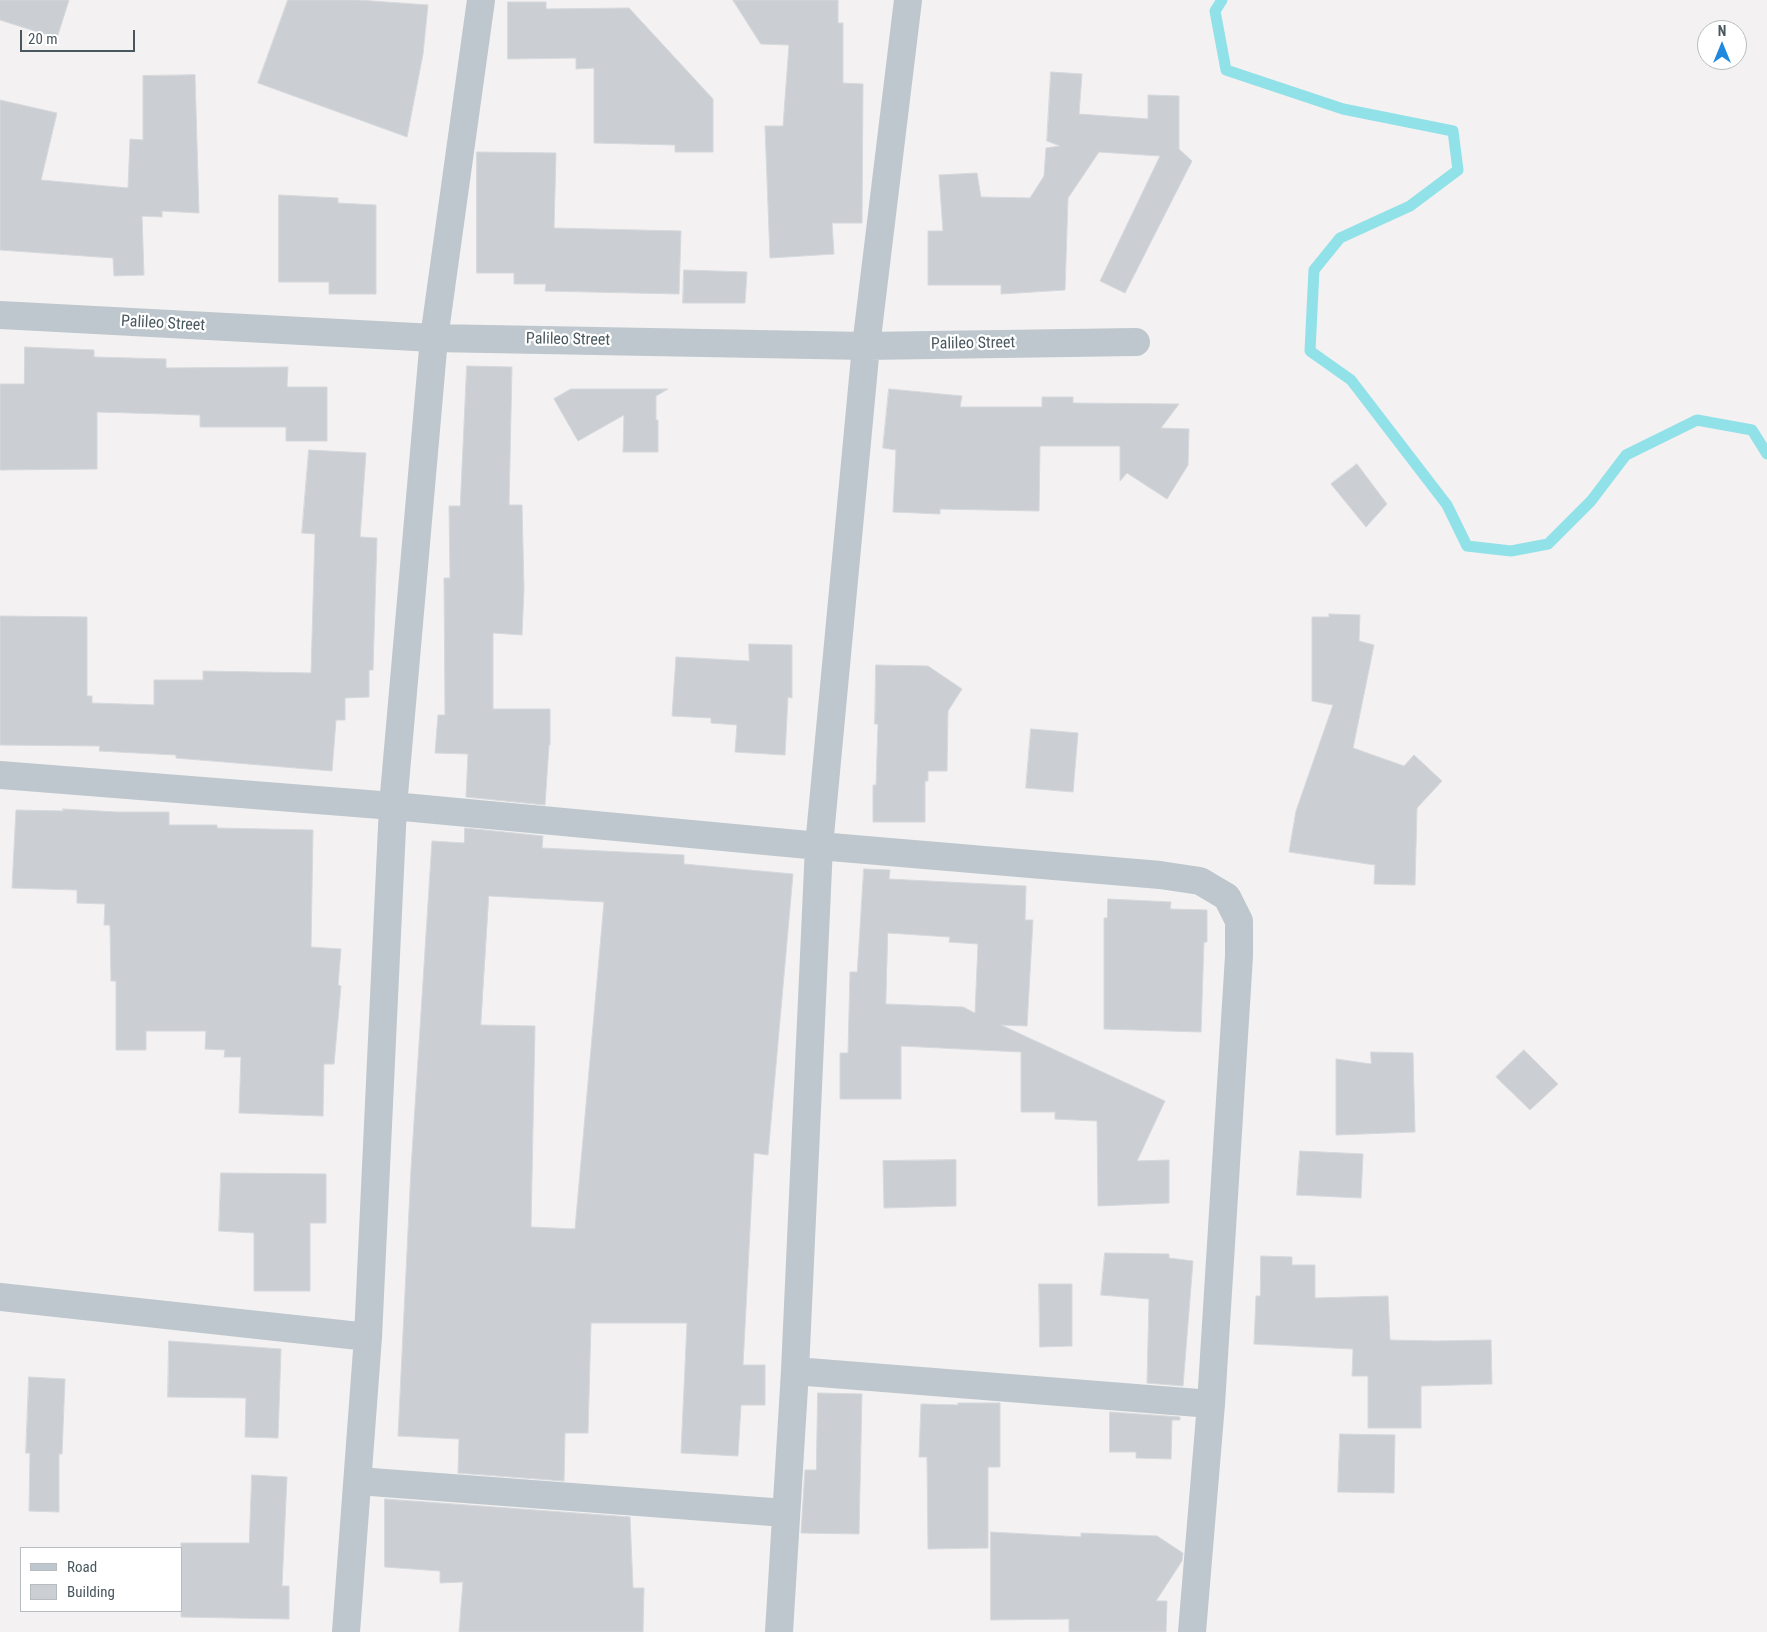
<!DOCTYPE html>
<style>
body{margin:0}
#map{position:relative;width:1767px;height:1632px;overflow:hidden;background:#f3f1f1;font-family:"Roboto Condensed",sans-serif}
canvas{display:block}
.legend{position:absolute;left:20px;top:1547px;width:162px;height:65px;box-sizing:border-box;background:#fff;border:1px solid #b6bcbf;margin:0;padding:6px 9px;list-style:none;font-size:15px;color:#49575e}
.legend li{display:flex;align-items:center;gap:10px;height:25px}
.legend b{width:25px;border:1px solid #b6bcbf}
.north{position:absolute;left:1697px;top:20px;width:50px;height:50px;box-sizing:border-box;background:#fff;border:1px solid #b6bcbf;border-radius:50%;rotate:0deg;font-size:14px;font-weight:700;line-height:20px;text-align:center;color:#49575e}
.north::after{content:'';display:block;margin:auto;width:18px;height:22px;background:#2089de;clip-path:polygon(50% 0,100% 100%,50% 72%,0 100%)}
.scale{position:absolute;left:20px;top:30px;width:115px;height:22px;box-sizing:border-box;border:2px solid #49575e;border-top:0;padding-left:6px;font-size:15px;line-height:18px;white-space:nowrap;color:#49575e;-webkit-text-stroke:4px #fff;paint-order:stroke}
</style>
<div id="map">
<canvas width="1767" height="1632"></canvas>
<ul class="legend">
<li><b style="height:6px;background:#bdc7cd"></b>Road</li>
<li><b style="height:14px;background:#cbcfd3"></b>Building</li>
</ul>
<div class="north">N</div>
<div class="scale">20 m</div>
</div>
<script>
const context = document.querySelector('canvas').getContext('2d');
context.lineJoin = 'round';
function stroke(path, color, width, dash) { context.strokeStyle = color; context.lineWidth = width; context.lineCap = dash ? 'butt' : 'round'; context.setLineDash(dash || []); context.stroke(path); }
function fill(path, color) { context.fillStyle = color; context.fill(path, 'evenodd'); }
function write(font, color, halo, rows, align = 'center') {
  context.font = font + ' "Roboto Condensed",sans-serif'; context.lineWidth = 4.5; context.setLineDash([]); context.textBaseline = 'middle'; context.strokeStyle = halo; context.fillStyle = color; for (const [text, x, y, turn = 0] of rows) {
    context.save(); context.translate(x, y); context.rotate((+turn || 0) * Math.PI / 180); context.textAlign = isNaN(turn) ? turn : align; if (halo) context.strokeText(text, 0, 0); context.fillText(text, 0, 0); context.restore();
  }
}
const stream = new Path2D(`
 M 1222,0 L 1215,11 L 1226,70 L 1343,109 L 1453,131 L 1458,170 L 1410,206 L 1340,238 L 1314,270 L 1310,351 L 1351,380 L 1447,505 L 1467,546 L 1511,551 L 1548,544 L 1591,501 L 1626,455 L 1697,420 L 1752,430 L 1767,454`);
const building = new Path2D(`
 M 0,0 L 69,0 L 57,38 L 0,20 Z
 M 288,0 L 358,0 L 428,5 L 423,54 L 407,137 L 258,83 Z
 M 733,0 L 838,0 L 838,23 L 843,23 L 843,83 L 863,84 L 862,223 L 832,223 L 834,254 L 770,258 L 765,126 L 783,126 L 789,45 L 761,44 Z
 M 508,2 L 546,2 L 546,9 L 629,8 L 713,99 L 713,152 L 675,152 L 675,145 L 594,143 L 594,68 L 576,69 L 576,58 L 508,59 Z
 M 1051,72 L 1082,74 L 1079,114 L 1148,119 L 1148,95 L 1179,96 L 1179,149 L 1192,161 L 1125,293 L 1100,281 L 1160,156 L 1099,152 L 1068,198 L 1065,290 L 1001,294 L 1001,285 L 928,285 L 928,231 L 943,231 L 939,175 L 977,173 L 981,197 L 1030,198 L 1044,176 L 1046,148 L 1060,146 L 1047,141 Z
 M 195,75 L 199,213 L 162,211 L 162,217 L 142,216 L 144,275 L 114,276 L 113,258 L 0,250 L 0,100 L 57,113 L 41,180 L 128,188 L 130,139 L 143,140 L 143,76 Z
 M 477,152 L 556,153 L 554,228 L 681,231 L 679,294 L 545,291 L 546,284 L 514,284 L 514,273 L 477,273 Z
 M 279,195 L 338,198 L 338,203 L 376,205 L 376,294 L 329,294 L 329,282 L 279,282 Z
 M 684,270 L 747,272 L 745,303 L 683,303 Z
 M 25,347 L 94,350 L 94,357 L 166,359 L 166,368 L 288,367 L 287,387 L 327,387 L 327,441 L 286,441 L 286,427 L 200,427 L 200,415 L 97,412 L 97,469 L 0,470 L 0,384 L 24,384 Z
 M 467,366 L 512,367 L 509,505 L 522,505 L 524,589 L 522,635 L 493,633 L 493,709 L 550,709 L 550,745 L 549,745 L 545,805 L 466,797 L 468,754 L 435,753 L 438,715 L 445,715 L 444,578 L 450,578 L 449,506 L 460,506 Z
 M 571,389 L 668,389 L 656,396 L 656,420 L 658,420 L 658,452 L 623,452 L 624,415 L 578,441 L 554,399 Z
 M 889,389 L 962,396 L 960,407 L 1042,407 L 1042,397 L 1073,397 L 1073,403 L 1179,404 L 1161,428 L 1189,429 L 1188,465 L 1167,499 L 1127,473 L 1120,481 L 1120,446 L 1040,446 L 1039,511 L 940,509 L 940,514 L 893,512 L 896,450 L 883,448 Z
 M 309,450 L 366,453 L 360,537 L 377,538 L 373,670 L 369,670 L 369,697 L 345,698 L 345,720 L 336,720 L 332,771 L 176,758 L 176,755 L 99,751 L 100,746 L 0,745 L 0,616 L 87,617 L 87,696 L 92,696 L 92,703 L 154,705 L 154,680 L 203,680 L 203,671 L 311,673 L 315,534 L 302,533 Z
 M 1357,464 L 1387,504 L 1366,527 L 1331,484 Z
 M 1329,614 L 1360,615 L 1359,641 L 1374,645 L 1353,748 L 1404,766 L 1414,755 L 1442,781 L 1417,808 L 1415,885 L 1374,884 L 1375,865 L 1289,852 L 1296,811 L 1333,705 L 1312,701 L 1312,617 L 1329,617 Z
 M 749,644 L 792,645 L 792,698 L 788,697 L 785,755 L 735,752 L 737,725 L 711,723 L 711,718 L 672,716 L 676,657 L 749,661 Z
 M 876,665 L 928,666 L 962,689 L 948,711 L 947,771 L 928,771 L 928,781 L 925,781 L 925,822 L 873,822 L 873,785 L 876,785 L 878,724 L 875,724 Z
 M 1031,729 L 1078,733 L 1073,792 L 1026,788 Z
 M 63,809 L 117,812 L 169,812 L 169,825 L 217,825 L 217,828 L 313,830 L 311,947 L 341,949 L 338,985 L 341,986 L 334,1064 L 324,1064 L 323,1116 L 239,1113 L 241,1057 L 224,1057 L 225,1050 L 205,1049 L 206,1031 L 146,1031 L 146,1050 L 116,1050 L 116,981 L 111,981 L 110,925 L 104,925 L 105,904 L 77,903 L 77,890 L 12,888 L 16,810 L 63,811 Z
 M 465,828 L 543,836 L 542,848 L 684,855 L 684,864 L 793,874 L 768,1155 L 754,1153 L 743,1365 L 765,1365 L 765,1405 L 741,1405 L 738,1456 L 681,1453 L 687,1323 L 591,1323 L 588,1433 L 565,1433 L 564,1481 L 458,1473 L 459,1439 L 398,1436 L 411,1169 L 432,841 L 464,843 ZM 489,896 L 604,902 L 575,1229 L 531,1227 L 535,1026 L 481,1025 Z
 M 864,869 L 890,870 L 889,879 L 1026,886 L 1025,920 L 1033,920 L 1027,1026 L 1001,1025 L 1165,1101 L 1137,1161 L 1169,1160 L 1169,1203 L 1098,1206 L 1097,1121 L 1055,1119 L 1055,1112 L 1021,1112 L 1021,1052 L 901,1046 L 901,1099 L 840,1099 L 840,1053 L 848,1053 L 850,972 L 857,972 ZM 888,933 L 950,937 L 949,942 L 978,944 L 975,1013 L 963,1007 L 886,1004 Z
 M 1108,899 L 1171,902 L 1170,909 L 1207,910 L 1207,942 L 1204,942 L 1201,1032 L 1104,1029 L 1104,918 L 1107,918 Z
 M 1524,1050 L 1558,1084 L 1530,1110 L 1496,1077 Z
 M 1371,1052 L 1413,1053 L 1415,1132 L 1336,1135 L 1336,1059 L 1371,1064 Z
 M 1300,1151 L 1363,1154 L 1361,1198 L 1297,1195 Z
 M 956,1160 L 956,1206 L 884,1208 L 883,1161 Z
 M 221,1173 L 326,1174 L 326,1223 L 310,1223 L 310,1291 L 254,1291 L 254,1233 L 219,1231 Z
 M 1105,1253 L 1169,1254 L 1169,1258 L 1193,1261 L 1183,1386 L 1147,1383 L 1149,1299 L 1101,1295 Z
 M 1261,1256 L 1292,1257 L 1292,1265 L 1315,1265 L 1315,1298 L 1388,1296 L 1390,1340 L 1437,1341 L 1491,1340 L 1492,1384 L 1421,1386 L 1421,1428 L 1368,1428 L 1368,1376 L 1352,1376 L 1353,1349 L 1254,1344 L 1256,1296 L 1260,1296 Z
 M 1039,1284 L 1072,1284 L 1072,1346 L 1040,1347 Z
 M 169,1341 L 281,1349 L 278,1438 L 245,1437 L 246,1398 L 168,1397 Z
 M 29,1377 L 65,1379 L 62,1454 L 59,1454 L 59,1512 L 29,1511 L 30,1453 L 26,1453 Z
 M 818,1393 L 862,1394 L 859,1534 L 801,1533 L 805,1470 L 816,1470 Z
 M 958,1403 L 1000,1403 L 1000,1467 L 988,1467 L 988,1548 L 928,1549 L 927,1457 L 919,1457 L 921,1404 L 958,1405 Z
 M 1110,1412 L 1180,1417 L 1180,1420 L 1172,1420 L 1171,1459 L 1136,1458 L 1136,1452 L 1110,1452 Z
 M 1340,1434 L 1395,1435 L 1394,1493 L 1338,1492 Z
 M 252,1475 L 287,1477 L 282,1586 L 289,1586 L 289,1619 L 181,1617 L 181,1543 L 249,1543 Z
 M 385,1499 L 630,1517 L 633,1588 L 644,1588 L 643,1632 L 459,1632 L 463,1582 L 440,1583 L 440,1571 L 385,1567 Z
 M 991,1532 L 1081,1537 L 1081,1533 L 1157,1536 L 1183,1553 L 1182,1561 L 1156,1601 L 1167,1601 L 1166,1632 L 1069,1632 L 1069,1619 L 991,1620 Z`);
const street = new Path2D(`
 M 0,315 L 434,338 L 866,346 L 1136,342
 M 0,775 L 393,806 L 819,846 L 1160,875 L 1200,881 L 1227,897 L 1239,921 L 1239,956 L 1211,1404 L 1192,1632
 M 0,1297 L 368,1337
 M 795,1371 L 1211,1404
 M 358,1481 L 785,1513
 M 346,1632 L 368,1337 L 393,806 L 434,338 L 481,0
 M 779,1632 L 795,1371 L 819,846 L 866,346 L 908,0`);
const streetNames = [
 ["Palileo Street",163,324,3],
 ["Palileo Street",568,340,1],
 ["Palileo Street",973,344,-1]
];
stroke(stream, '#91e1e9', 11);
fill(building, '#cbcfd3');
stroke(building, '#d5d8dc', 1);
stroke(street, '#bdc7cd', 28);
write('16px', '#49575e', '#fff', streetNames);
</script>
